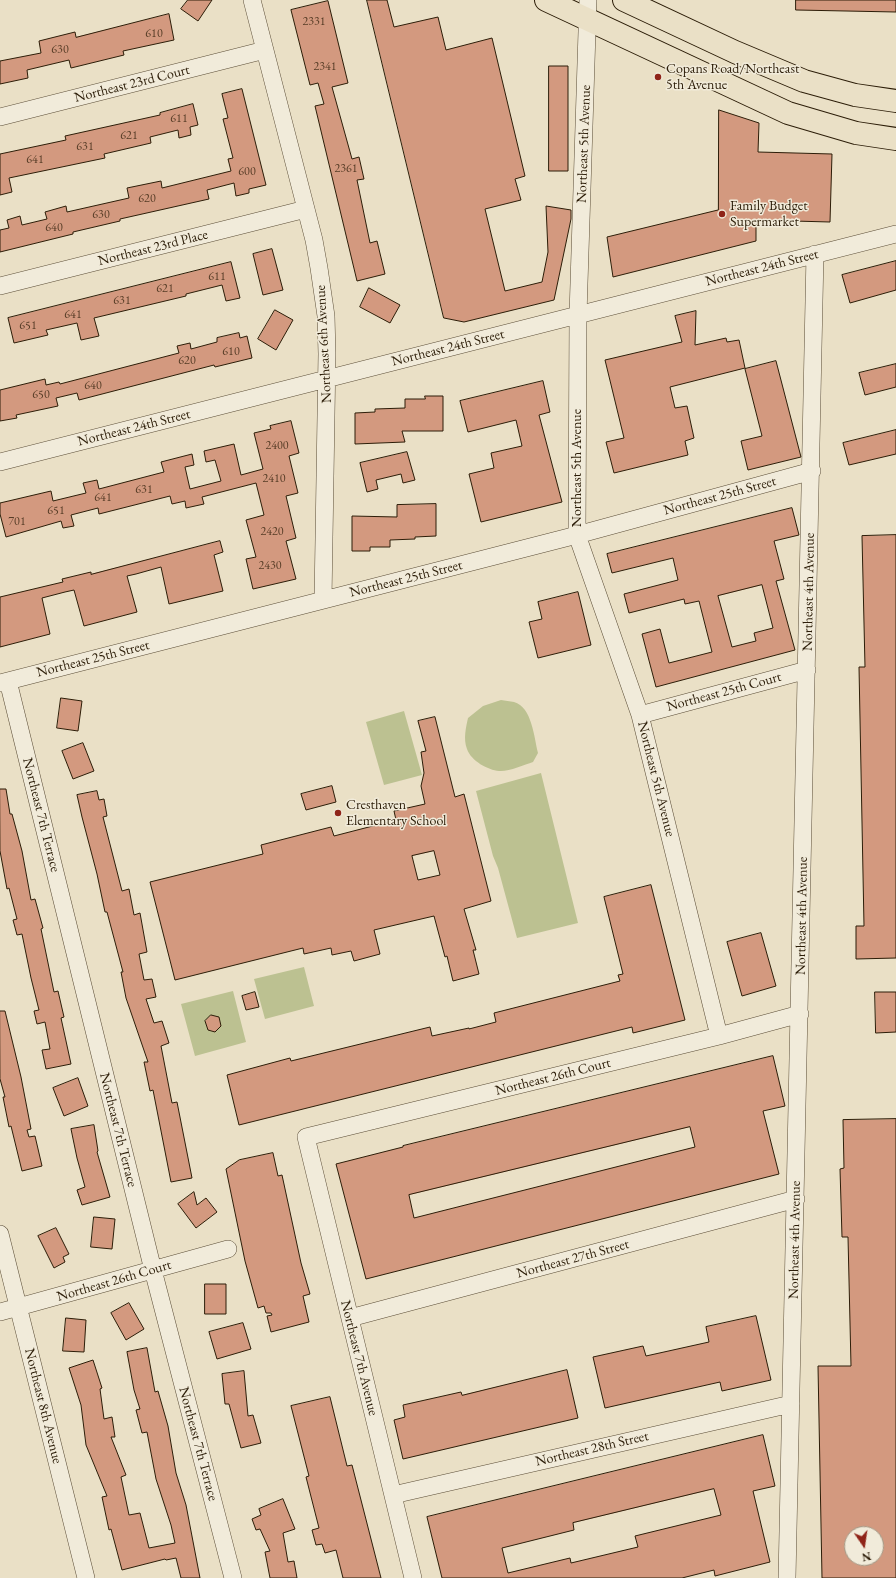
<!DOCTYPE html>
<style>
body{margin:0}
#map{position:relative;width:896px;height:1578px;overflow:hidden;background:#eae0c6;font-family:"EB Garamond",serif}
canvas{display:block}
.north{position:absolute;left:844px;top:1526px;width:40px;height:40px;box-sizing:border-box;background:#f1ebda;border:1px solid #a29986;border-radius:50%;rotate:167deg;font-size:11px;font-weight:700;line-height:16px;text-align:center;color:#2c1d08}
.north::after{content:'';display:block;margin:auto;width:14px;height:18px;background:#8f2418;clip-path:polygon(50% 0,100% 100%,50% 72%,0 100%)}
</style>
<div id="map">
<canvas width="896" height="1578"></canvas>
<div class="north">N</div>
</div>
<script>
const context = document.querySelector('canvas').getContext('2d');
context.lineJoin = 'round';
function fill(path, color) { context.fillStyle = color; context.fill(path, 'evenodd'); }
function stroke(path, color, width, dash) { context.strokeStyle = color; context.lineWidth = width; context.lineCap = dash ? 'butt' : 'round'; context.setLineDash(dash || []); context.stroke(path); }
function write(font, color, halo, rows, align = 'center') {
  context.font = font + ' "EB Garamond",serif'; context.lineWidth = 3; context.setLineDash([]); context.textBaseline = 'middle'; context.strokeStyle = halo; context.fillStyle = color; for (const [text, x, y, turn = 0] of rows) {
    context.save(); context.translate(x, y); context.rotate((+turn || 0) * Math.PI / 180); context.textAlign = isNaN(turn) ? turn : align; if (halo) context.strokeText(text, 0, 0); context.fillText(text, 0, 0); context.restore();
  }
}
const green = new Path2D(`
 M 501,700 C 505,701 510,701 514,702 C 532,707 534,737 538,753 L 533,762 C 524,765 508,772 499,771 C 488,770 471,761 467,749 C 463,739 466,727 468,718 L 483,706 Z
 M 404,711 L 422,775 L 384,785 L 366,722 Z
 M 541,773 L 578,923 L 517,938 L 498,868 L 493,856 L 476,791 Z
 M 304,967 L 314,1006 L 265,1019 L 254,979 Z
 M 233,991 L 246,1042 L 195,1056 L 181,1004 Z`);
const building = new Path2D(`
 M 188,0 L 212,0 L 198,21 L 181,9 Z
 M 367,0 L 387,0 L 394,27 L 438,17 L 446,50 L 492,38 L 525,176 L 515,179 L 521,200 L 485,209 L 505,291 L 542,282 L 548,252 L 546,206 L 571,210 L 571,219 L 554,300 L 464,322 L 444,318 Z
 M 796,0 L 896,0 L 896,12 L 796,10 Z
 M 328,1 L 348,83 L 332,87 L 352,159 L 359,157 L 364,179 L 357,180 L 370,243 L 377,241 L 385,274 L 357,281 L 315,106 L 324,104 L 318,83 L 310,85 L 291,10 Z
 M 169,14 L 174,40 L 123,51 L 124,55 L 71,68 L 69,60 L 27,70 L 28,78 L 0,84 L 0,61 L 41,53 L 39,41 L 75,32 L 76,37 Z
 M 549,66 L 568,66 L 568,171 L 549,171 Z
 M 242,89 L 266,185 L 249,189 L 249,193 L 236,196 L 234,183 L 207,190 L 209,199 L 120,219 L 120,221 L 73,232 L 73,234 L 0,252 L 0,230 L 9,228 L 7,220 L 20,216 L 22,225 L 47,219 L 45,212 L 66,206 L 67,212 L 129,198 L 127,188 L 161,181 L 162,188 L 231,171 L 228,159 L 233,158 L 223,119 L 228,118 L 222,94 Z
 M 193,104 L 198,125 L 190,127 L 191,135 L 179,138 L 178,130 L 150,137 L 151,143 L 104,154 L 105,158 L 9,178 L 12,192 L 0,195 L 0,154 L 66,140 L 65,136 L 160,115 L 160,113 Z
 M 719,110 L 759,123 L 758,152 L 832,154 L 830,222 L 756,220 L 756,241 L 613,277 L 607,237 L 718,210 Z
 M 272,249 L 283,290 L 263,295 L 253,254 Z
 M 896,261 L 896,290 L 850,303 L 842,275 Z
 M 231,262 L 240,298 L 226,301 L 222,285 L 186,294 L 186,296 L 94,318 L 99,336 L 81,340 L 77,323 L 46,330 L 48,335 L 14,343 L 8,318 Z
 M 369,288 L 400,305 L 390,323 L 360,307 Z
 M 275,310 L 293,320 L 276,350 L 258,339 Z
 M 696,311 L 695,345 L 726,338 L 727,342 L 739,340 L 745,368 L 670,387 L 675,408 L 687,406 L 694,438 L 685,441 L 688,455 L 614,473 L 606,442 L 624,438 L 605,360 L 682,342 L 675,316 Z
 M 239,333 L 240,338 L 247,336 L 252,358 L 215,367 L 214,365 L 79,400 L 77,393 L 56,398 L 58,406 L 16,415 L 17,418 L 0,421 L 0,390 L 45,379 L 46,385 L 59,382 L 60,384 L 179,353 L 177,346 L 190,343 L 191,349 L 217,342 L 217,338 Z
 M 776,361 L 801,457 L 748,470 L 741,441 L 762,436 L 745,369 Z
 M 896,364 L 896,387 L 865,395 L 859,373 Z
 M 543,381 L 550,412 L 539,415 L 562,502 L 481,522 L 469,474 L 494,468 L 491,453 L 522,446 L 516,420 L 468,432 L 460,401 Z
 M 425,396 L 443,396 L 443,431 L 402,431 L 405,442 L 355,444 L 355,413 L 375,412 L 375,409 L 405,408 L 405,399 L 425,399 Z
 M 291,421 L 299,453 L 289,456 L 298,493 L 286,496 L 296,538 L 286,541 L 296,579 L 253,589 L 246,559 L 256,557 L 246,520 L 264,515 L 256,483 L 202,497 L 204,504 L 186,508 L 185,501 L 172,504 L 170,496 L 99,514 L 98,508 L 71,515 L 74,526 L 63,528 L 61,521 L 6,537 L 0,514 L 0,503 L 51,491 L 53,501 L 86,493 L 83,483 L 97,480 L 99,489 L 164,472 L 161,462 L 192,454 L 194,465 L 185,467 L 190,489 L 221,481 L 215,460 L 206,462 L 204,451 L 234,444 L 241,475 L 263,469 L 254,433 L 271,429 L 270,426 Z
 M 896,430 L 896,454 L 849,465 L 843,443 Z
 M 407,452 L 415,480 L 403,483 L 401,474 L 376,480 L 378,489 L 367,492 L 360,463 Z
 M 436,504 L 436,536 L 415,537 L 415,539 L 390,540 L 390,547 L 370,547 L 370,551 L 352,551 L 352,516 L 397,517 L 397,505 Z
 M 792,508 L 799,535 L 774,541 L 784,579 L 776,581 L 795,650 L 656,687 L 642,634 L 660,629 L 669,663 L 712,652 L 699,601 L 685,604 L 684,599 L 629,613 L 624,594 L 678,580 L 673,558 L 612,573 L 607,554 ZM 762,585 L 773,628 L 754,633 L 756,641 L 732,647 L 718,596 Z
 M 896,535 L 896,958 L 856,959 L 856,926 L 864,926 L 859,667 L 865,667 L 862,536 Z
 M 220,541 L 223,552 L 214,555 L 223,591 L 169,604 L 161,567 L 136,574 L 127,576 L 137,612 L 84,626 L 74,590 L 65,592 L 42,598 L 50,634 L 0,647 L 0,597 L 63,582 L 62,579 L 91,572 L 91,574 Z
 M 578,592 L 591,645 L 538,658 L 529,622 L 542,619 L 538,602 Z
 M 61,698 L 82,701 L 78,731 L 57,728 Z
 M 435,717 L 455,797 L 464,794 L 491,901 L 464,909 L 476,950 L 473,950 L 479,974 L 453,981 L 447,956 L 445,957 L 434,916 L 374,930 L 380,954 L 354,961 L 351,951 L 332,955 L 331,948 L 304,954 L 303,948 L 175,980 L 150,882 L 263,854 L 261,845 L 331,827 L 334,836 L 396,820 L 394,811 L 425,804 L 421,786 L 424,773 L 421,752 L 426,751 L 418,721 ZM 434,851 L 440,875 L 418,880 L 412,856 Z
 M 83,743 L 94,771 L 73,779 L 62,751 Z
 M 332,786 L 336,802 L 306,810 L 301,794 Z
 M 0,789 L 6,789 L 10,814 L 12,814 L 22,851 L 31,900 L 35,899 L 43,928 L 41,929 L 54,992 L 58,991 L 64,1017 L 61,1018 L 71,1064 L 46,1069 L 42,1050 L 50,1049 L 45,1022 L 37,1024 L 34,1011 L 39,1010 L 31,978 L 22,934 L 17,935 L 13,920 L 17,919 L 9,888 L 7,889 L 0,851 Z
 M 97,791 L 99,800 L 104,799 L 107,816 L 103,817 L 122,891 L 129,889 L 134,915 L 140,913 L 147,952 L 139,954 L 144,980 L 152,979 L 156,997 L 146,999 L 154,1023 L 162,1021 L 169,1043 L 161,1046 L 172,1103 L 177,1102 L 192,1178 L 171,1182 L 153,1090 L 150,1091 L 144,1062 L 148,1062 L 126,998 L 121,972 L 123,972 L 107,912 L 105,912 L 97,874 L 82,817 L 77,795 Z
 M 651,885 L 685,1020 L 633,1033 L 632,1027 L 239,1125 L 227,1075 L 290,1058 L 291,1061 L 430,1027 L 432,1036 L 469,1028 L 469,1029 L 496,1022 L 494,1013 L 620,981 L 618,975 L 623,974 L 604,897 Z
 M 761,933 L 776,986 L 742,996 L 727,942 Z
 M 255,992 L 259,1007 L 246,1010 L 242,996 Z
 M 875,992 L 896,992 L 896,1032 L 876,1033 Z
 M 0,1011 L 5,1011 L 21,1077 L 31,1129 L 27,1130 L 29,1137 L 35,1136 L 42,1166 L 22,1171 L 11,1126 L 9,1127 L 3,1097 L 5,1097 L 0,1079 Z
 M 211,1015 L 219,1017 L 221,1026 L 215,1032 L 208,1030 L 205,1021 Z
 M 773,1056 L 785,1106 L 763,1111 L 779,1174 L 366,1279 L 336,1164 L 403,1147 L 403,1146 ZM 690,1127 L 695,1147 L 414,1218 L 409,1195 Z
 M 78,1078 L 88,1106 L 64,1116 L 53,1088 Z
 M 896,1119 L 896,1578 L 822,1578 L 818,1366 L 851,1366 L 848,1237 L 842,1237 L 840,1169 L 844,1168 L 843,1120 ZM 852,1534 L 876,1534 L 876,1558 L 852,1558 Z
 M 94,1125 L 98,1151 L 97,1152 L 110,1197 L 82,1205 L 77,1190 L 85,1187 L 77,1158 L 71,1129 Z
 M 273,1153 L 278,1176 L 282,1175 L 301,1263 L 310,1294 L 303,1296 L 309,1322 L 271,1332 L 267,1316 L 272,1315 L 271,1313 L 266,1313 L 264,1306 L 258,1308 L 245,1261 L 226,1169 L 239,1160 Z
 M 194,1192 L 197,1205 L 206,1198 L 217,1212 L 196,1228 L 178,1204 Z
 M 94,1217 L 115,1219 L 112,1249 L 91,1247 Z
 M 56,1228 L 69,1254 L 63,1257 L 65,1262 L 54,1268 L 38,1236 Z
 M 205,1284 L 226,1284 L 226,1314 L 205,1314 Z
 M 129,1303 L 144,1329 L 126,1340 L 111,1313 Z
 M 756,1316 L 771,1380 L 722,1391 L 720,1382 L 605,1408 L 593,1357 L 643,1346 L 646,1356 L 709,1342 L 706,1327 Z
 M 66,1318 L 86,1320 L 84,1352 L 63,1351 Z
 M 243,1323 L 251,1349 L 217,1359 L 209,1332 Z
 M 147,1348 L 155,1392 L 158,1391 L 168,1426 L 176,1473 L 186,1505 L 200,1578 L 181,1578 L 176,1558 L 166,1560 L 165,1559 L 122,1570 L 111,1529 L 109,1530 L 102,1497 L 107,1496 L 86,1445 L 81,1405 L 69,1368 L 93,1360 L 102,1388 L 100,1389 L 104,1419 L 112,1417 L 115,1437 L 111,1437 L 126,1475 L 121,1477 L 129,1515 L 140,1513 L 149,1548 L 175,1543 L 171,1525 L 156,1479 L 147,1432 L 142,1433 L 136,1410 L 140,1409 L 134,1390 L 127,1352 Z
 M 567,1370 L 578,1418 L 403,1459 L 394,1420 L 405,1417 L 403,1405 L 461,1392 L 462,1395 Z
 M 244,1371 L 248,1416 L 253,1415 L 261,1443 L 241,1448 L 229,1404 L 225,1404 L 222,1374 Z
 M 330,1397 L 347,1466 L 352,1465 L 381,1578 L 343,1578 L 336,1550 L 325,1553 L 322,1544 L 316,1545 L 312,1530 L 319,1528 L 306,1477 L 309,1476 L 291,1406 Z
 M 763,1435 L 775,1486 L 753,1491 L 770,1562 L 715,1576 L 714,1570 L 682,1578 L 442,1578 L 427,1517 ZM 714,1489 L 721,1515 L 635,1536 L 638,1547 L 571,1563 L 570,1558 L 508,1573 L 502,1548 L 574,1530 L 573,1523 Z
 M 283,1499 L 295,1529 L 283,1533 L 288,1562 L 294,1561 L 297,1578 L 270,1578 L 265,1552 L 270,1551 L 260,1529 L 256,1530 L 252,1519 L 261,1515 L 259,1509 Z`);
const minor = new Path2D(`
 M 252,0 L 314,240 L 319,268 L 326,316 L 327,354 L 323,600
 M 588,0 L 578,315 L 577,535 L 640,715 L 719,1036
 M 0,117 L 265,50
 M 0,286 L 306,209
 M 0,462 L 896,234
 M 8,681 L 153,1270 L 233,1578
 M 0,683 L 577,535 L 812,471
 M 640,715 L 807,670
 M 0,1234 L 86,1578
 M 0,1312 L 228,1249
 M 350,1318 L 796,1199
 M 393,1495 L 791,1404
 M 413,1578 L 306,1137 L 719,1036 L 800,1014
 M 787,1578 L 815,254`);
const major = new Path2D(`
 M 546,0 L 788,113 L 856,133 L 896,139
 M 624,0 L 735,52 L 804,81 L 855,95 L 896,101`);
const markers = [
 [658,77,4,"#8f2418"],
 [722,214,4,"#8f2418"],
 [338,813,4,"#8f2418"]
];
const numberNames = [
 ["2331",314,22],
 ["610",154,34],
 ["630",60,50],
 ["2341",325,67],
 ["611",179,119],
 ["621",129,136],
 ["631",85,147],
 ["641",35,160],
 ["2361",346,169],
 ["600",247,172],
 ["620",147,199],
 ["630",101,215],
 ["640",54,228],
 ["611",217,277],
 ["621",165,289],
 ["631",122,301],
 ["641",73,315],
 ["651",28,326],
 ["610",231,352],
 ["620",187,361],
 ["640",93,386],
 ["650",41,395],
 ["2400",277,446],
 ["2410",274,479],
 ["631",144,490],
 ["641",103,498],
 ["651",56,511],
 ["701",17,522],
 ["2420",272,532],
 ["2430",270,566]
];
const poiNames = [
 ["Copans Road/Northeast",666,69],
 ["5th Avenue",666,85],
 ["Family Budget",730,206],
 ["Supermarket",730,222],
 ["Cresthaven",346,805],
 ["Elementary School",346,821]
];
const streetNames = [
 ["Northeast 23rd Court",132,84,-14],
 ["Northeast 5th Avenue",584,144,-88],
 ["Northeast 23rd Place",153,248,-14],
 ["Northeast 24th Street",762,268,-14],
 ["Northeast 6th Avenue",324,344,-93],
 ["Northeast 24th Street",448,348,-14],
 ["Northeast 24th Street",134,428,-14],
 ["Northeast 5th Avenue",577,468,-90],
 ["Northeast 25th Street",720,496,-15],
 ["Northeast 25th Street",406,579,-14],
 ["Northeast 4th Avenue",809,592,-89],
 ["Northeast 25th Street",93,659,-14],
 ["Northeast 25th Court",724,692,-15],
 ["Northeast 5th Avenue",656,779,76],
 ["Northeast 7th Terrace",41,815,76],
 ["Northeast 4th Avenue",802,916,-89],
 ["Northeast 26th Court",553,1077,-14],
 ["Northeast 7th Terrace",118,1130,76],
 ["Northeast 4th Avenue",795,1240,-89],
 ["Northeast 27th Street",573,1259,-15],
 ["Northeast 26th Court",114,1281,-16],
 ["Northeast 7th Avenue",359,1358,76],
 ["Northeast 8th Avenue",43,1406,76],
 ["Northeast 7th Terrace",198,1444,75],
 ["Northeast 28th Street",592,1449,-13]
];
fill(green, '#bcc191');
fill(building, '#d3997f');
stroke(building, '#2c1d08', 1);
stroke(minor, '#5c4e38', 18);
stroke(major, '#2c1d08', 24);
stroke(minor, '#f1ebda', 17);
stroke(major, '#eae0c6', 22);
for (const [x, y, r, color] of markers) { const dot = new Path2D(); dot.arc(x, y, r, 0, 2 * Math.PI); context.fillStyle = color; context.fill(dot); stroke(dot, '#f1ebda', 1.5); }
write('12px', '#563c26', null, numberNames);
write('14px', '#2c1d08', '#f1ebda', poiNames, 'left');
write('14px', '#2c1d08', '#f1ebda', streetNames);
</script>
